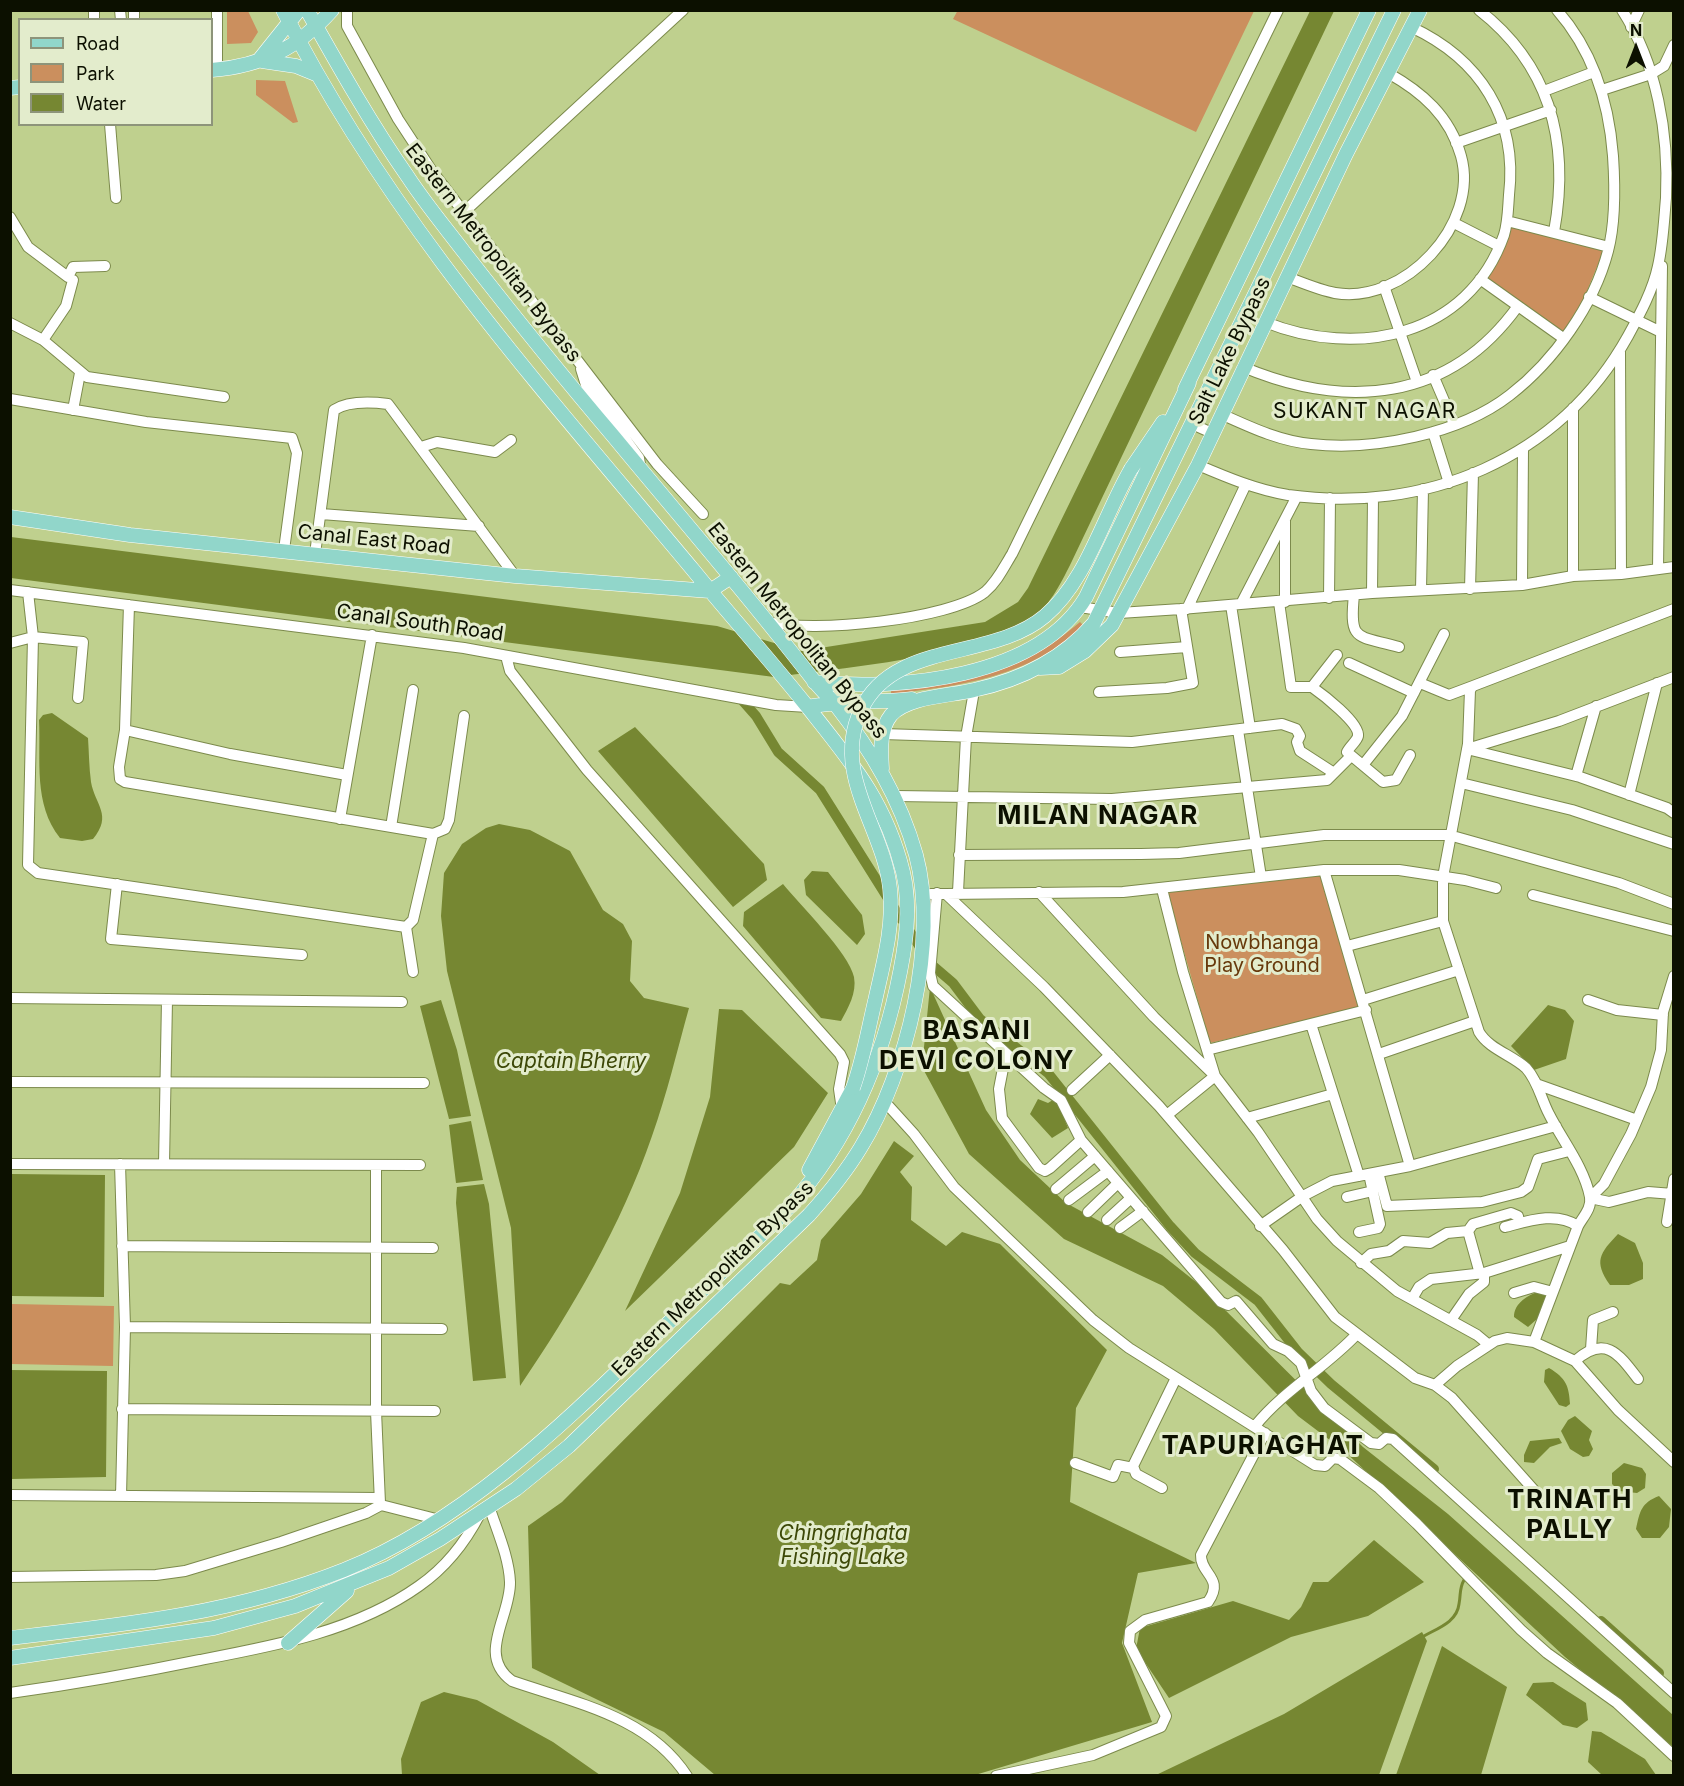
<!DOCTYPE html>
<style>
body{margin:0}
#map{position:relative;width:1684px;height:1786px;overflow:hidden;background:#bfd08e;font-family:Inter,sans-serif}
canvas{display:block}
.frame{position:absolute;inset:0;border:12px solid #0c1000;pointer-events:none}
.legend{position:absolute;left:18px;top:18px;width:195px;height:108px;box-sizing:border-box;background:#e3eccc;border:2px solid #8d947a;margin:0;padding:8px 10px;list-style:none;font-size:18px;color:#0c1000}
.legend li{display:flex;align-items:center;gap:12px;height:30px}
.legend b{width:30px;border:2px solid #8d947a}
.north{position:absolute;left:1606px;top:18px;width:60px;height:60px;-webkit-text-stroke:4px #e3eccc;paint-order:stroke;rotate:0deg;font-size:16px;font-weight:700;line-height:24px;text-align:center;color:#0c1000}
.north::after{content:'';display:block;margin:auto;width:21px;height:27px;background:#0c1000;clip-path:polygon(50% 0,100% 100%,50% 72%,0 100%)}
</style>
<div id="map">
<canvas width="1684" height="1786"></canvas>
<div class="frame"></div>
<ul class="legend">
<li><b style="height:8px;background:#91d6ca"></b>Road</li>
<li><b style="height:16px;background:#cb8f5e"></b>Park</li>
<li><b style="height:16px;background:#768732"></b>Water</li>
</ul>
<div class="north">N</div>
</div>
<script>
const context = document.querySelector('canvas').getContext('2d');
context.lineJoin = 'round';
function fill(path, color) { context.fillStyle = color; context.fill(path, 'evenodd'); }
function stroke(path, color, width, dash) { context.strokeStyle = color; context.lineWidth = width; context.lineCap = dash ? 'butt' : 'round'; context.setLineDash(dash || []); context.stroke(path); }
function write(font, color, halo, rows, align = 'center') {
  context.font = font + ' Inter,sans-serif'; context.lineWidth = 6; context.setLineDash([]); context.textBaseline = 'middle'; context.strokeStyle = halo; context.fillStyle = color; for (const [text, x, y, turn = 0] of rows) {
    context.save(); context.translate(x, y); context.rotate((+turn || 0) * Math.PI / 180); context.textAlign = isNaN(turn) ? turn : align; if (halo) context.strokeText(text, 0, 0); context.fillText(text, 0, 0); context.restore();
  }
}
const green = new Path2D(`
 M 958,10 L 1254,10 L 1254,11 L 1196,132 L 953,19 Z
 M 227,11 L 248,11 L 258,32 L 251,43 L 227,44 Z
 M 256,80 L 285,81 L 298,122 L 293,123 L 256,95 Z
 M 1510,225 L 1604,250 L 1584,298 L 1563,333 L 1485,277 Z
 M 1080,622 L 1083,625 C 1032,677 960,686 891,694 L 891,689 C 968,678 1018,675 1080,622 Z
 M 1320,872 L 1363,1007 L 1210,1043 L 1167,892 Z
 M 11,1304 L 114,1306 L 113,1366 L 11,1364 Z`);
const water = new Path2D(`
 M 1310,11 L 1334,11 L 1071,563 C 1060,585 1049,608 1028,621 C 1019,627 1008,630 998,633 C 927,662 849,667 774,677 L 11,578 L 11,537 L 717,626 L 801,651 L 985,622 L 1018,602 L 1028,588 Z
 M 52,713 L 88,738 C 89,753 89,767 91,782 C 95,805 113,815 93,839 L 82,841 L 60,838 C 33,804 41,760 39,720 L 43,715 Z
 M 635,727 L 764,864 L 767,880 L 733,907 L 598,751 Z
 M 499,824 L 530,830 L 570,851 L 603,910 L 623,924 L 632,941 L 630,981 L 644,998 L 689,1008 C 677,1051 667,1094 652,1136 C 621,1226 573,1308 520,1386 L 511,1228 L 447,971 L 441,916 L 444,873 L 462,844 L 486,828 Z
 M 812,871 L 828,872 L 862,915 L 865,934 L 857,945 L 806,895 L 804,880 Z
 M 783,884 C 800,905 849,953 854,977 C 857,993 848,1008 841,1021 L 821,1018 L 743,926 L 744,912 Z
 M 930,987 L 986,1110 L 1020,1160 L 1066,1203 L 1162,1255 L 1201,1286 L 1363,1447 L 1448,1514 L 1673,1715 L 1673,1747 L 1565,1657 L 1343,1450 L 1298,1416 L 1214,1329 L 1163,1286 L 1064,1239 L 969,1154 L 922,1067 Z
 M 441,1000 L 457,1050 L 471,1116 L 449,1119 L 420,1006 Z
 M 1548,1005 L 1565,1010 L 1574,1021 L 1566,1059 L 1534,1070 L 1511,1046 Z
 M 719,1009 L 742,1010 L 828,1093 L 794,1147 L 625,1311 L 680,1193 L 710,1097 Z
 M 1056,1098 L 1068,1128 L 1052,1138 L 1030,1114 L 1038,1099 L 1048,1103 Z
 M 471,1121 L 483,1180 L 456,1183 L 449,1125 Z
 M 894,1141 L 914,1156 L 900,1172 L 912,1187 L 911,1220 L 946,1246 L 962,1232 L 1000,1244 L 1107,1350 L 1076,1408 L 1070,1502 L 1196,1563 L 1138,1573 L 1122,1643 L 1152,1722 L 975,1775 L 715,1775 L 664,1732 L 532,1668 L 528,1526 L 562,1502 L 780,1283 L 790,1285 L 817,1260 L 821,1240 L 861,1194 Z
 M 11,1174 L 105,1175 L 104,1297 L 11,1296 Z
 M 484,1184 L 489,1204 L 506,1378 L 473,1381 L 456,1203 L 457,1187 Z
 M 1618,1234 L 1635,1243 L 1643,1263 L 1643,1279 L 1629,1285 L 1610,1285 C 1593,1261 1600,1253 1618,1234 Z
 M 1540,1291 L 1546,1297 L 1537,1319 L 1528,1327 L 1514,1317 C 1514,1303 1528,1295 1540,1291 Z
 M 1549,1368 C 1566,1378 1569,1386 1570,1404 L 1566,1407 L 1559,1405 L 1544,1382 L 1545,1370 Z
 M 10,1370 L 107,1371 L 106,1477 L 11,1479 Z
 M 1575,1416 L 1592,1431 L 1589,1440 L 1593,1449 L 1589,1456 L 1583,1457 L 1570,1449 L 1561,1431 L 1568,1420 Z
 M 1559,1438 L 1562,1443 L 1550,1447 L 1534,1463 L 1524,1462 L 1524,1455 L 1530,1441 Z
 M 1624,1463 L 1642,1468 L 1646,1474 L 1645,1488 L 1637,1493 L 1619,1491 L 1612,1484 L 1612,1473 Z
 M 1659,1496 L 1671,1509 L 1669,1527 L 1660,1538 L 1642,1538 L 1636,1529 C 1640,1511 1641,1503 1659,1496 Z
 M 1374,1540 L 1424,1582 L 1368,1616 L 1291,1637 L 1169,1698 L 1136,1649 L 1140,1628 L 1233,1601 L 1289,1620 L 1301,1607 L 1313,1582 L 1328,1582 Z
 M 1422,1632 L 1427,1641 L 1379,1775 L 1156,1775 L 1284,1714 Z
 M 1442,1646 L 1507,1687 L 1481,1775 L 1396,1775 Z
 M 1553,1682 L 1586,1703 L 1588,1720 L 1577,1728 L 1563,1725 L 1526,1695 L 1533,1683 Z
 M 444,1692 L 477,1700 L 553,1742 L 600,1775 L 402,1775 L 401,1759 L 421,1702 Z
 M 1592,1731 L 1601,1732 L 1645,1759 L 1656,1775 L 1602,1775 L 1588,1762 Z`);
const stream = new Path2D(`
 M 1424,1636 C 1438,1628 1457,1622 1459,1604 C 1461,1594 1459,1589 1464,1580`);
const canal = new Path2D(`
 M 741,699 L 756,716 L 778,752 L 820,790 L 901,919
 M 910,932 L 932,965 L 953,983 L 980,1019 L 1048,1073 L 1170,1226 L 1195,1253 L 1258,1301 L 1298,1352 L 1331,1384 L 1434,1469
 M 1601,1621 L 1659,1673`);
const minor = new Path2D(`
 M 94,10 L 94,20
 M 120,10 L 121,20
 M 134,10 L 134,20
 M 347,10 L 347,26 L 398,119 L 432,171 L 657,464 L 703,514
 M 1479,10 C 1552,67 1570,144 1554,232
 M 1631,27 L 1639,10
 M 217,70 L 217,10
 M 1602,90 L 1651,74 L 1664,66 L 1674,45
 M 1544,91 L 1594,72
 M 110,124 L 116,198
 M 1456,143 L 1551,110
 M 464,212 L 683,10
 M 10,217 L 28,247 L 68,277 L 73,267 L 105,266
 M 1507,221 L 1609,247
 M 1454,223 L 1499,246
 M 1287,277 C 1303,283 1319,290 1335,293 C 1404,305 1480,224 1461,156 C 1450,116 1422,92 1388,73
 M 1480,279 L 1563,338
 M 1384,286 L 1417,382
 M 1589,297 L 1661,332
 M 1265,322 C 1357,359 1468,337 1504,235 C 1508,222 1508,208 1509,195 C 1518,118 1480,59 1411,27
 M 10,323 L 43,340 L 87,377 L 224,397
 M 43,340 L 66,306 L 73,280
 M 1620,352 L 1621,574
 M 1243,367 C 1346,410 1449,402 1518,306
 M 581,369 L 586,385 L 639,458 L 640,464
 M 1433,375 L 1454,424
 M 10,399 L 146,422 L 292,438 L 297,453 L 284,550
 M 73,410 L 80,373
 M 1221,414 C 1250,427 1279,441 1311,444 C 1374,451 1460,434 1510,395 C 1554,361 1594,305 1608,251 C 1616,221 1615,186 1613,156 C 1609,103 1593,51 1557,10
 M 1192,424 L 1212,433
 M 1433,432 L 1449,483
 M 421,447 L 437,442 L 495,452 L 511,440
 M 1198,465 C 1226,477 1257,490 1288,495 C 1425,514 1559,460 1628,336 C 1640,314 1653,290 1658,266 C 1663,244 1664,220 1666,198 C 1669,134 1657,64 1622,10
 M 321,514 L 479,526
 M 315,554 L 334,410 C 348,401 372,402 388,404 L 394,412 L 515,576
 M 1658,569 L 1662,266
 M 1573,576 L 1573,408
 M 1522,585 L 1523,449
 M 1470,589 L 1473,473
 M 10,590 L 464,648 L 776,705 L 808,707
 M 1421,590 L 1423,489
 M 1372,593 L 1373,498
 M 1354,595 C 1349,643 1357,635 1399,647
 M 1329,598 L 1330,498
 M 1279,602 L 1291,687 L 1312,687 L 1337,655
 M 1285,602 L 1285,521
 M 1241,604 L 1297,496
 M 129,605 L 125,730 L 119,767 L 120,779 L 125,782 L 433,834 L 445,829 L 449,820 L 464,716
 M 1231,605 L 1250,728
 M 1080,607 L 1119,613 L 1181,609 L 1372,593 L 1522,585 L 1573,576 L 1621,574 L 1674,567
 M 1187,609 L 1246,484
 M 769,622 C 812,633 949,620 985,592 C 997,582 1004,567 1012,554 L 1278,10
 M 10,643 L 33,637 L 28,592
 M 1120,652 L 1187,647
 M 506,656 L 510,671 L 587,770 L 840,1054 L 844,1062 L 839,1089 L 842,1110
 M 1349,663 L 1414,693
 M 1420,683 L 1449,695 L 1473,686
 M 1312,687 C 1322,694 1360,723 1358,736 C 1357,741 1350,746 1347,752 L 1383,782 L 1396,780 L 1410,755
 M 1099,692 L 1167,688 L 1193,683 L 1181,609
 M 78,698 L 83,642 L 33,637 L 28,865 L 38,873 L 406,927 L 413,920 L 433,834
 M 125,730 L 230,754 L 347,775
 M 1238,730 L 1261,877
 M 883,734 L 1132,742 L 1282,724 L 1296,729 L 1300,736 L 1297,742 L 1300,751 L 1334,773
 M 1467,749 L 1559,721 L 1674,677
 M 1467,749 L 1580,777 L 1667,808 L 1674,813
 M 1363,765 L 1402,716 L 1444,634
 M 1576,776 L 1596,706
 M 1461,783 L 1572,810 L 1674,844
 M 1629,795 L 1657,683
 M 896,796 L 1112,799 L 1327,780 L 1351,756
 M 340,819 L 372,635
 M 391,827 L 413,690
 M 959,855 L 1141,854 L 1179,853 L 1324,835 L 1449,835 L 1619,883 L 1674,904
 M 1324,870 L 1410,1166
 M 117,884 L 111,939 L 302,955
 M 1162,889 L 1183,972 L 1215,1076 L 1167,1115
 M 958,892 L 966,737 L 974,691
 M 1039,892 L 1154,1017 L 1215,1076 L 1258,1132 L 1317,1219 L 1337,1241 L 1397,1291 L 1477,1335 L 1489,1345
 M 937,893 L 930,973 L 933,986 L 1044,1088 L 1061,1100 L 1081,1140 L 1221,1302 L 1228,1305 L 1236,1301 L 1273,1344 L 1288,1351 L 1301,1363 L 1311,1391 L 1324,1408 L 1371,1443 L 1379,1444 L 1386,1438 L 1393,1439 L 1674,1693
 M 931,894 L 946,894 L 1044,987 L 1159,1106 L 1283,1250 L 1335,1317 L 1415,1378 L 1435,1385 L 1457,1366 L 1495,1341 L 1507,1338 L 1534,1342 L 1575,1361 L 1618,1410 L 1674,1462
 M 946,894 L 1123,892 L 1324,870 L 1399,870 L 1465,880 L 1496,888
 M 1533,895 L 1674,931
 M 406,927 L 413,972
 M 1347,946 L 1443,921
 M 10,998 L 402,1002
 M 1363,1000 L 1459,970
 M 1588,1000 L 1617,1010 L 1663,1015
 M 1311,1024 L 1359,1176
 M 1207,1050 L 1366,1010
 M 1006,1053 L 999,1089 L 1002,1118 L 1039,1168 L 1045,1171 L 1050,1168 L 1081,1140
 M 1379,1054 L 1475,1021
 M 10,1082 L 424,1083
 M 1536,1084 L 1637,1120
 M 1072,1090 L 1110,1055
 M 885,1102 L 914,1134 L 954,1187 L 1093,1320 L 1129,1348 L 1315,1465 L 1325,1466 L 1333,1458 L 1340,1459 L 1379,1488 L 1417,1524 L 1521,1630 L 1547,1653 L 1617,1703 L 1674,1756
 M 1247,1118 L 1333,1094
 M 10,1164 L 420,1165
 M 120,1164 L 125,1327 L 121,1496
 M 164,1164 L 167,1000
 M 376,1165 L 376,1411 L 380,1503
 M 1378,1172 L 1387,1206 L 1482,1202 L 1521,1192 L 1528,1187 L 1538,1159 L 1569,1151
 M 1056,1189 L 1095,1156
 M 1347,1197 L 1373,1191
 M 1590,1198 L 1604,1184 L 1631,1134 L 1651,1087 L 1661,1050 L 1663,1012 L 1674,976
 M 1590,1198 L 1609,1202 L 1648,1192 L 1673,1194
 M 1069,1200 L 1108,1171
 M 1088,1212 L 1118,1183
 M 1107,1220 L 1131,1198
 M 1667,1222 L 1674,1179
 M 1260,1226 L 1303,1196 L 1332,1181 L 1410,1166 L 1556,1126
 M 1505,1227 C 1528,1221 1556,1211 1578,1226
 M 1120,1228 L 1143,1211
 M 1468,1231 L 1480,1274
 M 1359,1232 L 1378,1228 L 1380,1224 L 1369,1174
 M 122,1246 L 433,1248
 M 1361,1263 L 1371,1254 L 1389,1251 L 1403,1241 L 1430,1243 L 1447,1233 L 1468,1231 L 1473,1224 L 1511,1213 L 1518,1216 L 1519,1223
 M 1514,1293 L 1534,1287 L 1553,1292
 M 1412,1299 L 1419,1287 L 1431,1279 L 1484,1273 L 1570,1246
 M 1451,1320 L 1469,1294 L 1484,1282 L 1484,1273
 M 125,1327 L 442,1329
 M 1534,1342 L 1578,1226 C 1583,1217 1592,1208 1590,1197 C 1584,1167 1562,1140 1549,1114 C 1541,1099 1538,1081 1526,1068 C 1512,1055 1489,1049 1479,1032 L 1443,921 L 1443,877 L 1468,744 L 1470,690 L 1473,686 L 1674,609
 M 1591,1349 L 1593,1320 L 1613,1312
 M 1575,1361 C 1605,1334 1619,1354 1638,1379
 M 1435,1385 L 1452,1398 L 1541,1498
 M 122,1409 L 435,1411
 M 1255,1426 C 1284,1390 1325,1368 1357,1334
 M 1075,1463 L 1113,1477 L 1118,1465 L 1133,1468
 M 1162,1488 L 1136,1474 L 1133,1466 L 1176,1378
 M 10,1495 L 378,1498
 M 489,1506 C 497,1531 509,1557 510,1582 C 511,1616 476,1655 512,1681 C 575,1703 648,1716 687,1776
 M 10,1577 L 156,1575 L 185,1571 L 281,1542 L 366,1513 L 381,1505 L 436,1519
 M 10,1693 C 74,1684 137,1673 200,1660 C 274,1646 356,1631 419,1586 C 445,1568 466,1541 480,1514
 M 996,1776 L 1093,1755 L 1161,1727 L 1166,1716 L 1129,1643 L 1130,1631 L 1145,1620 L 1208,1602 C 1225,1578 1200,1574 1201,1555 L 1265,1433`);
const major = new Path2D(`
 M 259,60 L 299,10
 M 262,61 L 296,66 L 318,75
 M 212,70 C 262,66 298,48 332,10
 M 10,88 L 20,87
 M 1185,389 L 1369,10
 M 1131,469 L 1163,422
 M 10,517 L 130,535 L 515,576 L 710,591 L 731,577
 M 1040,668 L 1059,667 L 1085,651 L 1112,625 L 1198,465 L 1346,154 L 1420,10
 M 814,682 C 899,691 1038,678 1086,597 L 1189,383
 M 808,707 C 842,700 877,703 912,699
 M 882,769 C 881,752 879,730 891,715 C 908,696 951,696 974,690 C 1020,680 1063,659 1094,623 L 1394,10
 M 809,1170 L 853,1088
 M 10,1638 C 125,1625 236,1613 344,1570 C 459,1524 557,1430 645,1345 C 690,1302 735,1260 780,1217 C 842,1152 878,1074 897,987 C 905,950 912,910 903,872 C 886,803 853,764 810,710 C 773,663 732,618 694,571 C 546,393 388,219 283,10
 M 288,1643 L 347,1591
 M 10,1658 L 214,1628 L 295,1606 L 389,1568 L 440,1539 L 516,1489 L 569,1446 L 809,1215 C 828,1194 846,1172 861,1147 C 907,1072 939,940 916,855 C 900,798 871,750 835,704 C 827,695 818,687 811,677 C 748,595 680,517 614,437 C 563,377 513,315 464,252 C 445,227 425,203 408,177 C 371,124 339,67 307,10`);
const majorBridge = new Path2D(`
 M 853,1088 C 863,1060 868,1030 875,1001 C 883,964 894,927 890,889 C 884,828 831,775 861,710 C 893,640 992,661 1045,616 C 1086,582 1104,515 1131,469`);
const streetNames = [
 ["Eastern Metropolitan Bypass",493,253,52],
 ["Salt Lake Bypass",1230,351,-64],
 ["Canal East Road",374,540,6],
 ["Canal South Road",420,623,8],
 ["Eastern Metropolitan Bypass",797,631,51],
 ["Eastern Metropolitan Bypass",713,1279,-44]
];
const parkNames = [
 ["Nowbhanga",1262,943],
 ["Play Ground",1262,966]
];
const neighbourhoodNames = [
 ["SUKANT NAGAR",1365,412]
];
const waterNames = [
 ["Captain Bherry",571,1062],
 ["Chingrighata",843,1534],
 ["Fishing Lake",843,1558]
];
const districtNames = [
 ["MILAN NAGAR",1098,816],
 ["BASANI",977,1031],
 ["DEVI COLONY",977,1061],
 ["TAPURIAGHAT",1263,1446],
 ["TRINATH",1570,1500],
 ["PALLY",1570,1530]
];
fill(green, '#cb8f5e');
fill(water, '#768732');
stroke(stream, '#768732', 3);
stroke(canal, '#768732', 10);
stroke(minor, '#7c8a4c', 12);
stroke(major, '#fff', 15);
stroke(minor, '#fff', 10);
stroke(major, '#91d6ca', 14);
stroke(majorBridge, '#fff', 15, []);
stroke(majorBridge, '#91d6ca', 14);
write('20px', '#0c1000', '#e3eccc', streetNames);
write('20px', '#67390b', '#e3eccc', parkNames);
context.letterSpacing = '1.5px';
write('21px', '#0c1000', '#e3eccc', neighbourhoodNames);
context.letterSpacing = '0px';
write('italic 21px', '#3d4807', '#e3eccc', waterNames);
context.letterSpacing = '1.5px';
write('bold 26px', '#0c1000', '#e3eccc', districtNames);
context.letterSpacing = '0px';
</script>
